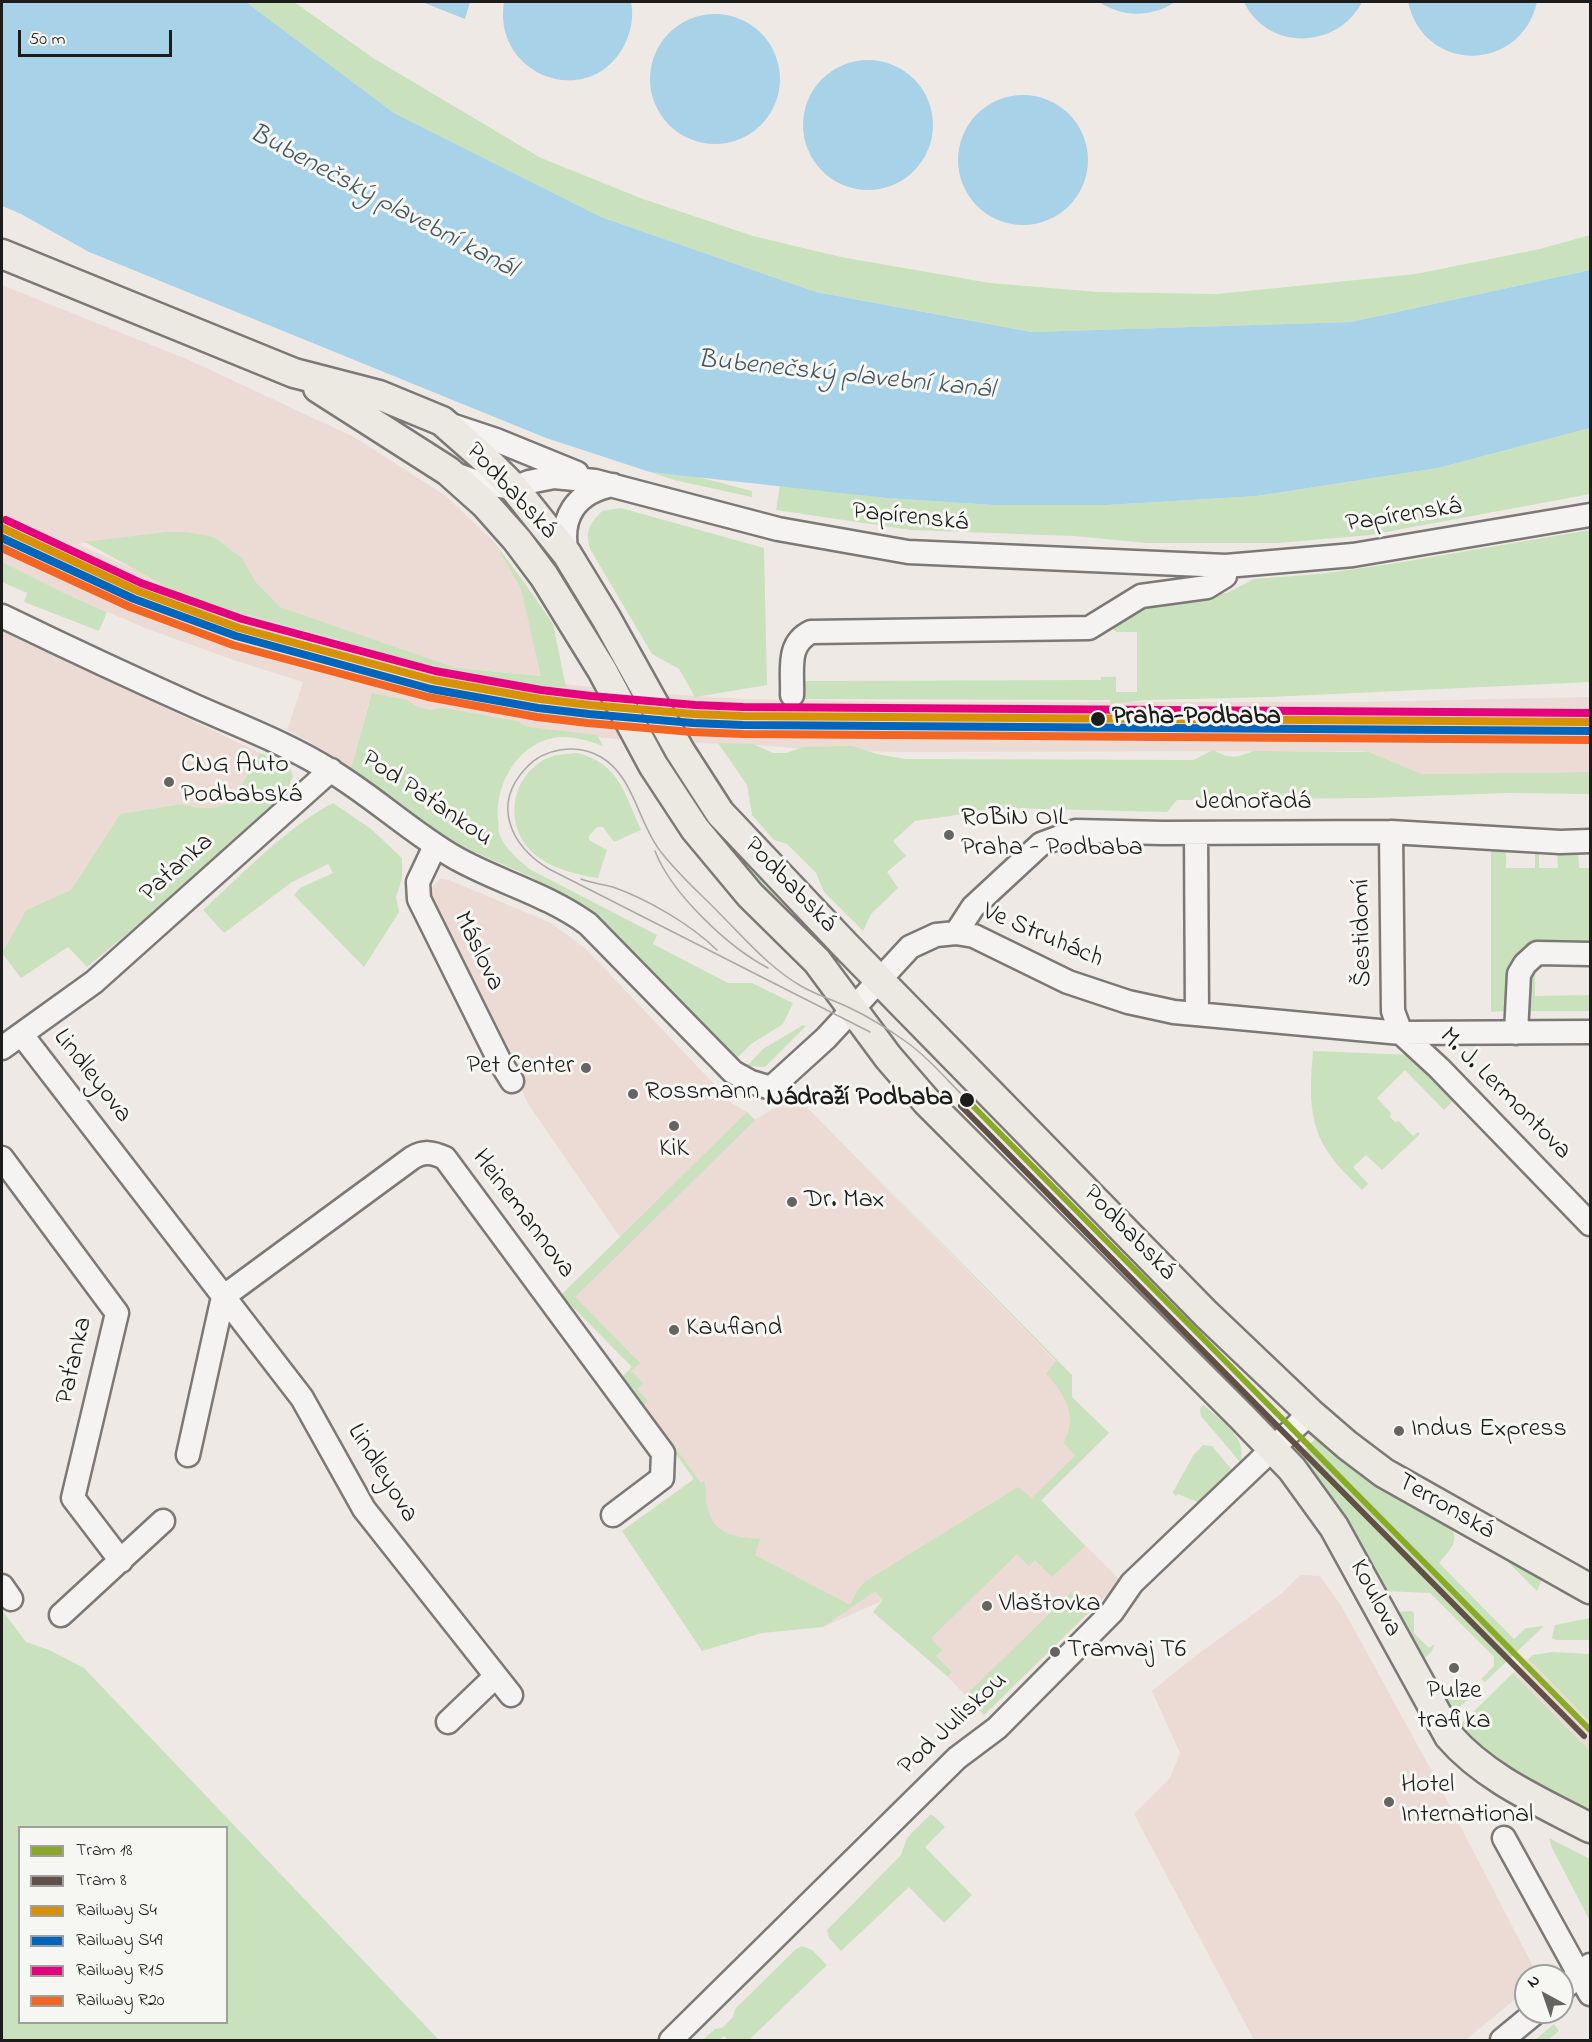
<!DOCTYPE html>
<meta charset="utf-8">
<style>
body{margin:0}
#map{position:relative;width:1592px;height:2042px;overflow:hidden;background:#efe9e5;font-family:"Indie Flower",sans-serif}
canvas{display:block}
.frame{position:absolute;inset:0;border:3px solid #1c1c1c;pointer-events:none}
.legend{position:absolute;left:18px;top:1826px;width:210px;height:198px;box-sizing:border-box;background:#f6f6f2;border:2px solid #9f9f9c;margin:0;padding:8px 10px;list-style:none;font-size:18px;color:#1c1c1c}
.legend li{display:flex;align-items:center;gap:12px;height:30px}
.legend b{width:30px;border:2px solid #9f9f9c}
.north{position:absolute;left:1514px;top:1964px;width:60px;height:60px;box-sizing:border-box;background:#f6f6f2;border:2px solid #9f9f9c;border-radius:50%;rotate:320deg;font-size:16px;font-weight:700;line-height:24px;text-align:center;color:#1c1c1c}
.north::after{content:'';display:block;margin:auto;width:21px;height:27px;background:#666462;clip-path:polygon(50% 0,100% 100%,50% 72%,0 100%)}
.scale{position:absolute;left:18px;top:30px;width:154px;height:27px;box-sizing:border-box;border:3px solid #1c1c1c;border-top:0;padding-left:8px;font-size:18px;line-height:21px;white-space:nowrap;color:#1c1c1c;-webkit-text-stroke:4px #f6f6f2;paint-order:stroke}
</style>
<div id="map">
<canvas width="1592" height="2042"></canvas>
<div class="frame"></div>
<ul class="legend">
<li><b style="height:8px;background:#8aaa27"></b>Tram 18</li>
<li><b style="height:8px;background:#605047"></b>Tram 8</li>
<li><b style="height:8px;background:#d69104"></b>Railway S4</li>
<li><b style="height:8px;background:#0065bd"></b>Railway S49</li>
<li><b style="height:8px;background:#e5007d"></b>Railway R15</li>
<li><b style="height:8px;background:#f26522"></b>Railway R20</li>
</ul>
<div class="north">N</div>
<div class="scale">50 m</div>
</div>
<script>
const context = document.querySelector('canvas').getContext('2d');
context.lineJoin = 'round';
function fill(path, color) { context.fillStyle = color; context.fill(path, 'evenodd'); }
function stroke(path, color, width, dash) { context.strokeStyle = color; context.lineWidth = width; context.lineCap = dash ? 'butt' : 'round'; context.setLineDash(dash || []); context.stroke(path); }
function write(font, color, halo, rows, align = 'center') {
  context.font = font + ' "Indie Flower",sans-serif'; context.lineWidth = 6; context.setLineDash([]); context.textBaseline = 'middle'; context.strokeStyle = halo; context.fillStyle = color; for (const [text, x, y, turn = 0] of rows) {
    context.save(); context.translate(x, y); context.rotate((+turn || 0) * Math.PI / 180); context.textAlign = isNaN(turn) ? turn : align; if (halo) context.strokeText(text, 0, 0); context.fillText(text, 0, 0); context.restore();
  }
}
const built = new Path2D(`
 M 2,285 L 189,360 L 354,437 L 446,496 L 494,542 L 521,589 L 536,646 L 542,676 L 480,670 L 545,682 L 649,693 L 744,699 L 898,702 L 1359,702 L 1590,697 L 1590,772 L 1420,774 L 1369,752 L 1358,751 L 898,752 L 819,750 L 742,744 L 645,742 L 538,731 L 370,699 L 351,768 L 320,748 L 287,730 L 303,682 L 236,661 L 145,628 L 64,593 L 2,562 ZM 165,532 L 214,537 L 242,558 L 255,581 L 280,607 L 448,666 L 339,641 L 252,614 L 163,582 L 77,544 Z
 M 2,630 L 260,753 L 231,803 L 214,808 L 199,808 L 181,804 L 120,814 L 71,890 L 26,910 L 2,953 Z
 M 440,879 L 449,880 L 551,923 L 586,949 L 732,1103 L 747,1112 L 754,1120 L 796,1096 L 1056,1362 L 1072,1375 L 1072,1397 L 1109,1433 L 1041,1501 L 1121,1581 L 984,1715 L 947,1676 L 873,1612 L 882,1601 L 823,1627 L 696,1512 L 694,1479 L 621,1378 L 632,1367 L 561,1295 L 620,1237 L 528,1104 L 499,1036 L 429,900 L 429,890 Z
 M 1300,1575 L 1320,1576 L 1342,1607 L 1437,1781 L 1538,1976 L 1526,1976 L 1526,1991 L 1509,2004 L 1466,2040 L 1254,2040 L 1134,1814 L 1170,1778 L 1180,1753 L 1152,1691 L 1198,1654 L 1281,1594 Z
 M 1528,1659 L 1590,1722 L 1590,1751 L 1513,1673 Z`);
const green = new Path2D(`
 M 246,2 L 294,2 L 373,58 L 541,158 L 643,199 L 753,236 L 841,257 L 990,283 L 1098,292 L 1217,294 L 1416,274 L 1540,249 L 1590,235 L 1590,270 L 1351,322 L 1033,332 L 816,292 L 601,217 L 394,113 Z
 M 1590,428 L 1590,494 L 1370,535 L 1278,543 L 1147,543 L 1074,536 L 911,530 L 776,510 L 780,485 L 886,498 L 994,505 L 1107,505 L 1257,496 L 1438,468 Z
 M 650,472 L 694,476 L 752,491 L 752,497 L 674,480 Z
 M 621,508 L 764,548 L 767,685 L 695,697 L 679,669 L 652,654 L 590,549 C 585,530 589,525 602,511 Z
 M 1590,530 L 1590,682 L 1269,697 L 1146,700 L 1111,704 L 1110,700 L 802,699 L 803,681 L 1101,680 L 1101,677 L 1116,677 L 1116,692 L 1137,692 L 1137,632 L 1117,632 L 1109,627 L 1132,605 L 1227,593 L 1254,579 L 1320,574 L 1397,563 Z
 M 165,532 L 186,532 L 214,537 L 242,558 L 255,581 L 280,607 L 456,668 L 541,676 L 521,589 L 494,542 L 526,585 L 553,624 L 566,687 L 539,686 L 417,662 L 185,597 L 85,542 Z
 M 2,562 L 64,593 L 107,612 L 99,631 L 24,602 L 27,593 L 2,582 Z
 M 583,605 L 833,947 L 826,954 C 790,918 752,882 720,841 C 665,769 623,687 578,608 Z
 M 372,693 L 407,700 L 417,707 L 430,710 L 443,708 L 517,721 L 528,727 L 597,735 L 603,746 C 590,741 576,737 562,737 C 520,739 495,782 498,820 C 499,824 498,830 499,833 C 504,848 521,863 533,871 L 657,935 L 653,944 L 728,983 L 752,983 L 793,1003 L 783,1024 L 751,1044 L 737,1058 L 606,927 L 575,901 L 531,877 L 437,835 L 351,768 Z
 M 718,743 L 753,744 L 773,753 L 786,753 L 804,747 L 852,746 L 877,754 L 905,759 L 1194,760 L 1213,750 C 1230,759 1236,758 1254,751 L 1369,752 L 1421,774 L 1590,772 L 1590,794 L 1509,793 L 1368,798 L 1177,800 L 1167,812 L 1005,808 L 915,821 L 893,841 L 906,856 L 887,872 L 898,888 L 871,914 L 863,931 L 824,892 L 816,873 L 787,844 L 774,840 L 752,815 L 747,785 Z
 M 260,753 L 289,764 L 293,776 L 286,793 L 134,928 L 87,967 L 68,947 L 21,978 L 2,953 L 26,910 L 71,890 L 120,814 L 181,804 L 199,808 L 213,808 L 231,803 Z
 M 577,753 C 619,763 625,794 641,830 L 614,842 L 603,827 L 597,827 L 589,836 L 589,840 L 607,850 L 598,878 C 574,874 548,868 530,850 C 503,821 512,773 550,757 C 558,754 568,754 577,753 Z
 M 333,803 L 371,829 L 402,858 L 402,879 L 396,897 L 399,912 L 364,967 L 294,895 L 300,888 L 333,873 L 328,864 L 292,882 L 224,933 L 203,910 C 244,873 284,829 333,803 Z
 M 1491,846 L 1578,850 L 1579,868 L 1590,868 L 1590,946 L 1525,950 C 1503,963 1506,988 1506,1011 L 1491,1012 ZM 1535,849 L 1535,868 L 1506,868 L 1506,850 ZM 1557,849 L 1558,868 L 1539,868 L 1539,850 Z
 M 1579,960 L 1579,965 L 1535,966 L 1535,996 L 1590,995 L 1590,1011 L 1529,1011 L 1529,963 Z
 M 803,1025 L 806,1026 L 765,1067 L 747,1066 L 763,1049 Z
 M 1313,1051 L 1412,1055 L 1455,1099 L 1444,1110 L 1405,1070 L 1377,1098 L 1391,1113 L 1390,1117 L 1395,1122 L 1399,1121 L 1413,1136 L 1418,1132 L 1420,1134 L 1382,1170 L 1366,1155 L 1353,1167 L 1368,1184 L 1362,1190 C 1351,1179 1339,1168 1330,1155 C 1307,1124 1310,1087 1313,1051 Z
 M 747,1112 L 755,1120 L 575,1297 L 640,1363 L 631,1371 L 643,1383 L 637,1389 L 648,1401 L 644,1405 L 701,1483 L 704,1481 C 707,1489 705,1497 707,1506 C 713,1536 736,1537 760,1539 L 755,1555 L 850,1605 L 857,1591 L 866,1581 L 1018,1487 L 1032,1498 L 1075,1456 L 1064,1443 C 1065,1438 1068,1434 1069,1429 C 1074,1407 1060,1389 1046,1374 L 1056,1361 L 858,1158 L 1072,1375 L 1072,1397 L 1109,1433 L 1041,1500 L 1085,1546 L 1052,1577 L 1035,1560 L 1029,1566 L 1017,1554 L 931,1638 L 942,1650 L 936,1656 L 952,1672 L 947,1676 L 873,1612 L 883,1600 L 875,1591 L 823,1627 L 762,1633 L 702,1651 L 622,1531 L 694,1479 L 621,1378 L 632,1367 L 561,1295 Z
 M 1204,1405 C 1219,1420 1250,1439 1240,1462 L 1201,1416 L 1200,1409 Z
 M 1316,1438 L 1345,1460 L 1448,1524 C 1462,1541 1450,1549 1439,1563 L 1514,1639 L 1526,1628 L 1544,1626 L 1485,1682 L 1481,1679 L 1494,1666 L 1494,1657 L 1430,1593 L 1384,1591 L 1298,1457 Z
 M 1203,1445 L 1212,1446 L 1233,1471 C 1222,1481 1214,1493 1202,1504 L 1178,1494 L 1175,1496 L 1173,1492 L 1194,1454 Z
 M 1508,1559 L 1542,1579 L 1537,1591 L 1506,1560 Z
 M 1072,1592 L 1090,1611 L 984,1715 L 965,1696 Z
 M 2,1610 L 26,1642 L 49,1650 L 84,1668 L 439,2040 L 2,2040 ZM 20,1828 L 226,1828 L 226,2022 L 20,2022 Z
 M 1412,1611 L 1414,1613 L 1414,1633 L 1429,1648 L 1435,1644 L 1431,1652 L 1422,1661 L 1396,1612 Z
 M 1590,1618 L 1590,1640 L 1556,1640 L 1552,1638 L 1555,1625 Z
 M 1553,1652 L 1590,1654 L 1590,1722 L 1528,1659 L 1533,1655 Z
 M 1513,1673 L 1590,1751 L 1590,1814 L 1501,1764 L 1481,1748 L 1460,1725 Z
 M 1462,1680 L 1475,1693 L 1452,1714 L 1443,1697 Z
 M 930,1815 L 934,1816 L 945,1827 L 925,1847 L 972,1895 L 944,1923 L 909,1887 L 841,1951 L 829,1938 L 827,1930 L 901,1855 L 907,1838 Z
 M 1549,1838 L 1590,1859 L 1590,1921 L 1552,1848 Z
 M 802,1946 L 812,1950 L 827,1965 L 749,2040 L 728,2040 L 724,2036 L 719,2040 L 703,2040 L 715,2029 L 722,2028 L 733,2017 L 735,2009 L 796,1949 Z
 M 1554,2024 L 1559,2031 L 1548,2040 L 1535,2040 Z`);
const water = new Path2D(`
 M 2,2 L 246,2 L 394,113 L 601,217 L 816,292 L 1032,332 L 1351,322 L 1590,270 L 1590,428 L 1438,468 L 1257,496 L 1107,505 L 994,505 L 886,498 L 650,472 L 546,438 L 89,252 L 21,214 L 2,206 Z
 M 422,2 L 470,2 L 465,19 Z
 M 504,2 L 631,2 C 634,17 631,32 624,46 C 588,112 492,75 504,2 Z
 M 1099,2 L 1175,2 C 1151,18 1122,17 1099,2 Z
 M 1244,2 L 1362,2 C 1338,49 1268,52 1244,2 Z
 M 1408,2 L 1537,2 C 1521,73 1424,74 1408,2 Z
 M650 79a65 65 0 1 1 130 0a65 65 0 1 1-130 0Z
 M803 125a65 65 0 1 1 130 0a65 65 0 1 1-130 0Z
 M958 160a65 65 0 1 1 130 0a65 65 0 1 1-130 0Z`);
const minor = new Path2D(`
 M 448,424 L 496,440 L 577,473
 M 455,474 L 480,483 L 514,488 L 529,482 L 554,477 L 595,481 L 778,529 L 908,552 L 1226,566 L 1353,555 L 1590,515
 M 567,554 C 559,517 576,492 613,485
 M 2,616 C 66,647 130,677 195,706 C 240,726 290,745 331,771 C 374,797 411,832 454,857 C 498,882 547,894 588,924 L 733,1072 L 751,1082 L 771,1088 L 826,1038 L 910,947 L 936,935 L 956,933 L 974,936 L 1068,982 L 1128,1002 L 1174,1012 L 1401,1033 L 1590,1032
 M 792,695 C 793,670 786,644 811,632 L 1089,628 L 1141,596 L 1207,587 L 1225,576 L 1226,566
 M 1391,832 L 1393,1011 L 1401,1033 L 1439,1068 L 1590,1224
 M 1196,833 L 1197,1014
 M 435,846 L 418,882 L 419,899 L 499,1060 L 512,1081
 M 956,933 L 973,907 L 1041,844 L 1076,831 L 1163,833 L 1391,832 L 1560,842 L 1590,841
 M 1516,1033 L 1519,974 L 1525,964 L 1537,953 L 1590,954
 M 22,1035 L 302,1398 L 364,1509 L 511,1695
 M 2,1048 L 94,982 L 331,770
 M 2,1158 L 117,1313 L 73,1498 L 121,1561
 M 223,1297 L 412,1158 C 424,1151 432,1152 445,1158 L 663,1453 L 662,1478 L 613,1515
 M 188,1455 L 223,1297
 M 2,1586 L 11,1599
 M 61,1615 L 163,1521
 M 448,1722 L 496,1676
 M 1504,1838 L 1590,1994
 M 1562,1990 L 1590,1965
 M 671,2040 L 957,1758 L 997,1728 L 1112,1612 L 1132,1583 L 1310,1413
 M 1502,2040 L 1536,2012`);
const major = new Path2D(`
 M 2,254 L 294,373 L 379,395 L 442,421 L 484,458 L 514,488 L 567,554 L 606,618 L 680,751 L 720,813 L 845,945 L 1206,1314 L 1310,1413 L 1347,1445 L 1384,1473 L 1590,1589
 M 318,388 L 448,471 L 485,504 L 517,540 L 544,576 L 602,670 L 653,765 L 695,829 L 750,895 L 817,961 L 888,1057 L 927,1102 L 1242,1417 L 1292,1469 L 1334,1527 L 1449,1736 C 1486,1779 1541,1802 1590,1828`);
const tram = new Path2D(`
 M 655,851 C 671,893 728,947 768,968
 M 581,879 C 591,883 602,884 613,887 C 649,900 690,924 717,950
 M 870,1032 L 549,869 C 511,846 491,805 526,768 C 544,748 577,743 601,757 C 633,776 637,818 658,848 C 676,873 701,894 723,917 C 747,941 770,968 801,986 C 816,995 834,1000 850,1008 C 869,1017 888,1029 905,1041 C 928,1057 947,1080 967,1100`);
const rail1 = new Path2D(`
 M 2,528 L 138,591 L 239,628 L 433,680 L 540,699 L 590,705 L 694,714 L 743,716 L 1590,722`);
const rail2 = new Path2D(`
 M 2,538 L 134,599 L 236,636 L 431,689 L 538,708 L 589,714 L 693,723 L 743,725 L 1590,731`);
const rail3 = new Path2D(`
 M 6,520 L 141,583 L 242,619 L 435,671 L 541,690 L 591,696 L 695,705 L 743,707 L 1590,713`);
const rail4 = new Path2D(`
 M 2,548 L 130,607 L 233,645 L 428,697 L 537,717 L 588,723 L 692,732 L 743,734 L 1590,740`);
const tram1 = new Path2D(`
 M 967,1100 L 1590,1730`);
const tram2 = new Path2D(`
 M 961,1106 L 1584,1736`);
const markers = [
 [1098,719,8,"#1c1c1c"],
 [169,782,6,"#666462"],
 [949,835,6,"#666462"],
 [586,1068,6,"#666462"],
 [633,1094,6,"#666462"],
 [967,1100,8,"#1c1c1c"],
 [674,1126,6,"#666462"],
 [792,1202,6,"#666462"],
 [674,1330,6,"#666462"],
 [1399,1431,6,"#666462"],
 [987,1606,6,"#666462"],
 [1055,1652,6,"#666462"],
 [1454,1668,6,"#666462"],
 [1389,1802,6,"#666462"]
];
const streetNames = [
 ["Podbabská",510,492,47],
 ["Papírenská",1404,517,-9],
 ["Papírenská",910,519,6],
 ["Pod Paťankou",426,800,34],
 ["Jednořadá",1253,804],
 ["Paťanka",178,869,-42],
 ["Podbabská",789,886,46],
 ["Šestidomí",1364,933,-91],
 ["Ve Struhách",1042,937,23],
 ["Máslova",477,952,64],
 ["Lindleyova",91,1077,52],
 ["M. J. Lermontova",1504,1095,45],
 ["Heinemannova",522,1215,53],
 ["Podbabská",1128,1234,46],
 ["Paťanka",76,1361,-77],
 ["Lindleyova",381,1474,58],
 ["Terronská",1445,1508,30],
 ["Koulova",1374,1599,62],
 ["Pod Juliskou",954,1725,-43]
];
const stopNames = [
 ["Praha-Podbaba",1112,719],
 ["Nádraží Podbaba",953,1100,"right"]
];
const poiNames = [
 ["CNG Auto",181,767],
 ["Podbabská",181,797],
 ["RoBiN OIL",961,820],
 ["Praha - Podbaba",961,850],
 ["Pet Center",574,1068,"right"],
 ["Rossmann",645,1094],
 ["KiK",674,1151,"center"],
 ["Dr. Max",804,1202],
 ["Kaufland",686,1330],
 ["Indus Express",1411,1431],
 ["Vlaštovka",999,1606],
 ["Tramvaj T6",1067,1652],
 ["Pulze",1454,1693,"center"],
 ["trafika",1454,1723,"center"],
 ["Hotel",1401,1787],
 ["International",1401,1817]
];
const waterNames = [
 ["Bubenečský plavební kanál",382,203,28],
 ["Bubenečský plavební kanál",846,377,6]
];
fill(built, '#ebdbd4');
fill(green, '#c9e1bc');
fill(water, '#a8d2e8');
stroke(minor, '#7b7876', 27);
stroke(major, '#7b7876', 33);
stroke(minor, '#f4f3f1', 22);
stroke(major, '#ece8e2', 28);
stroke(tram, '#aaa9a8', 1.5);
stroke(rail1, '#d69104', 8);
stroke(rail2, '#0065bd', 8);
stroke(rail3, '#e5007d', 8);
stroke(rail4, '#f26522', 8);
stroke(tram1, '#8aaa27', 6);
stroke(tram2, '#605047', 6);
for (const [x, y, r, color] of markers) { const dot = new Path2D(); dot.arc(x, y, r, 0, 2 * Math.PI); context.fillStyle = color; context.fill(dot); stroke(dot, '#f6f6f2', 2); }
write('26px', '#1c1c1c', '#f6f6f2', streetNames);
write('bold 26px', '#1c1c1c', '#f6f6f2', stopNames, 'left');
write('26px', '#1c1c1c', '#f6f6f2', poiNames, 'left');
write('italic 27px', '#425864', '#f6f6f2', waterNames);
</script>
